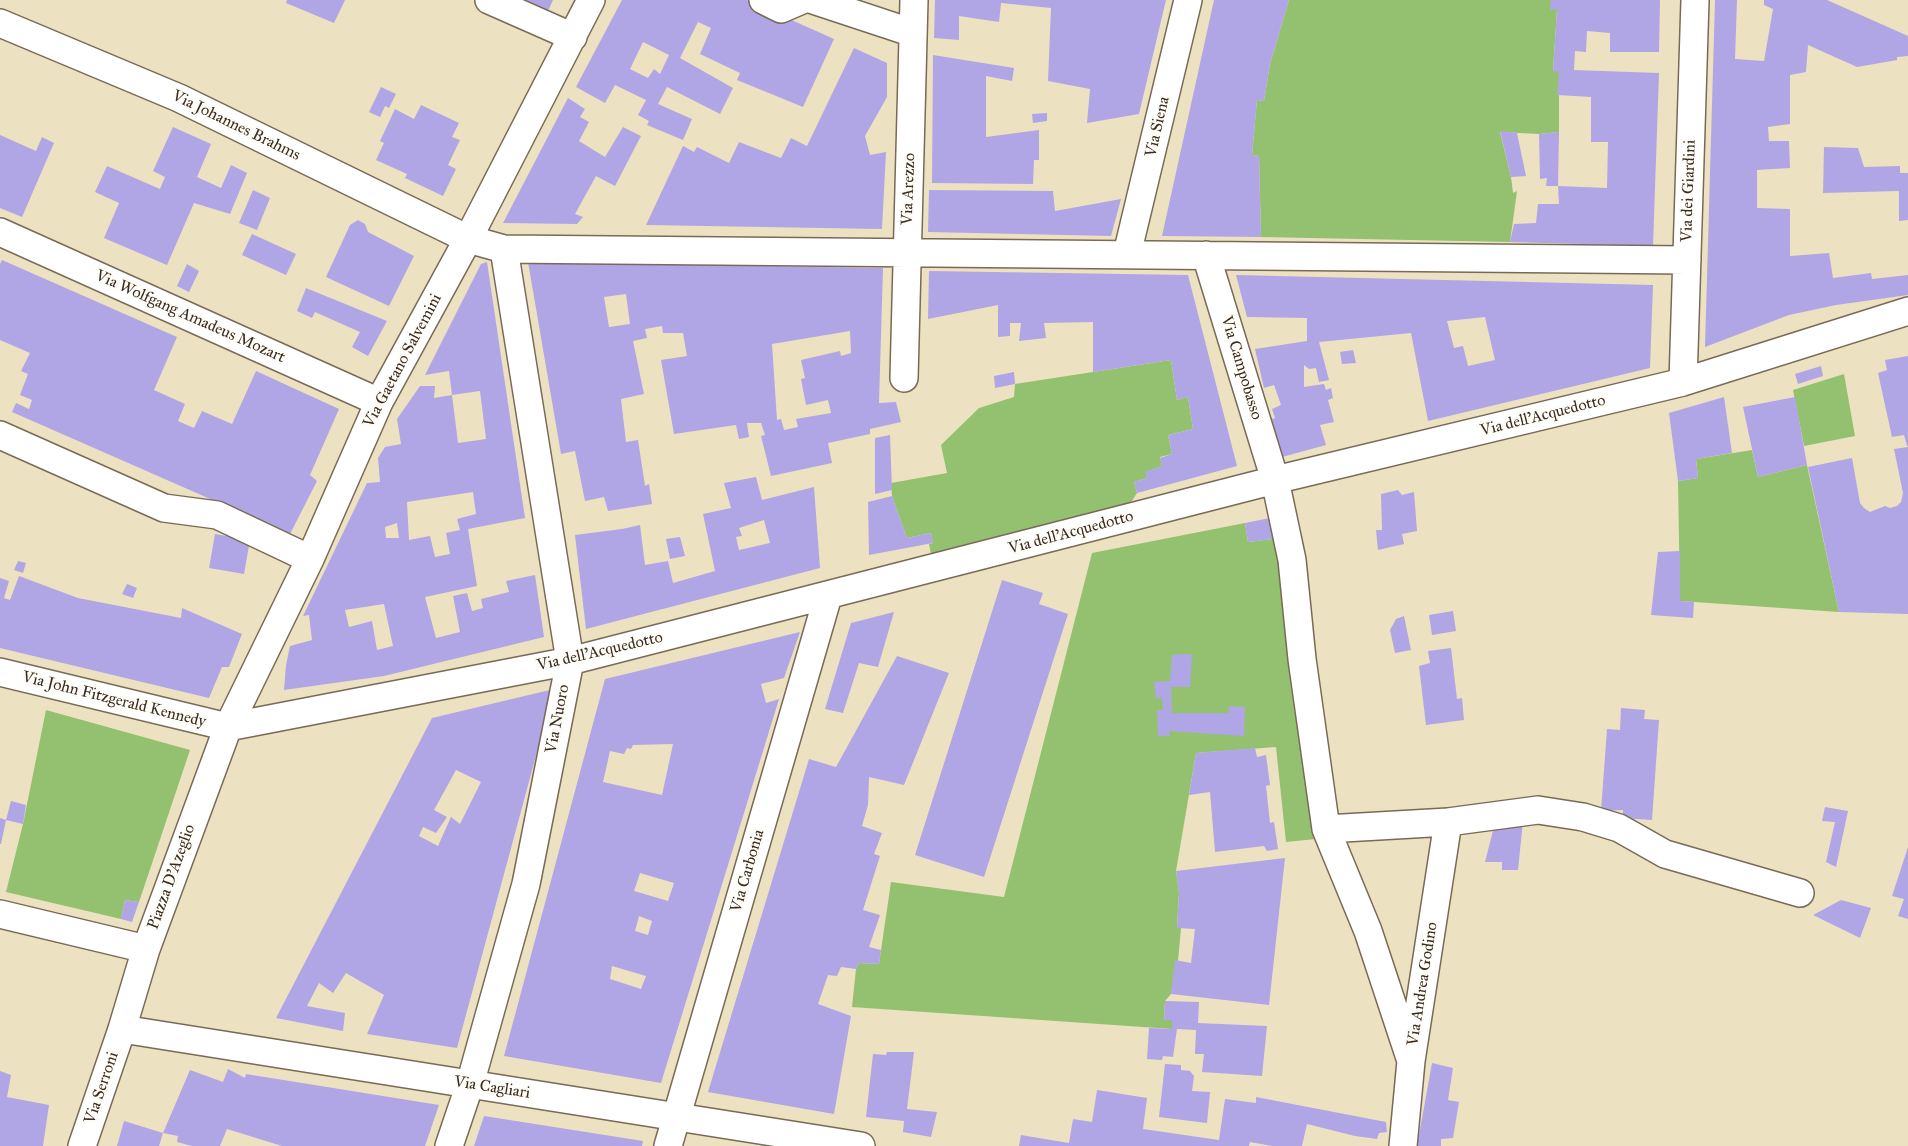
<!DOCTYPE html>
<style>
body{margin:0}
canvas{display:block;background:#ece1c0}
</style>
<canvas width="1908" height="1146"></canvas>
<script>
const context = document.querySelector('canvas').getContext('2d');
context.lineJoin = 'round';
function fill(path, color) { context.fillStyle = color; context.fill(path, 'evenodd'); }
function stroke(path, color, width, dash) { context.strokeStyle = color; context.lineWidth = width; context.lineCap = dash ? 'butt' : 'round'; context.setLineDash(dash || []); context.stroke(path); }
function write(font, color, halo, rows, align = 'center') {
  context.font = font + ' "IM FELL Great Primer",serif'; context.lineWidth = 4.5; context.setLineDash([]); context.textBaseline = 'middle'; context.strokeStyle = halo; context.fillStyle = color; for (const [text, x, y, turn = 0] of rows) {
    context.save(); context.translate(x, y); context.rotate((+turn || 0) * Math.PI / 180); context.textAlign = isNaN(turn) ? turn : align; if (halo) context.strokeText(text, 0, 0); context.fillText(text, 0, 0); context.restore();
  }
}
const green = new Path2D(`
 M 1289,0 L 1551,0 L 1557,9 L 1553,71 L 1559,71 L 1559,132 L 1539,134 L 1500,132 L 1511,177 L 1513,193 L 1517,191 L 1510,242 L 1261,237 L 1259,156 L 1252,155 L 1257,100 L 1264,101 L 1270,64 Z
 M 1171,360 L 1177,400 L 1188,397 L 1193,429 L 1168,435 L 1172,454 L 1160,457 L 1162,466 L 1146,472 L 1147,478 L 1134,482 L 1137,493 L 1128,507 L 931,554 L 929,544 L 933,543 L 931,533 L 907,538 L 892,496 L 891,483 L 947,473 L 941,445 L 979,408 L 1014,397 L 1015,384 Z
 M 1844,374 L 1855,436 L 1804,446 L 1793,390 Z
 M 1752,450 L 1758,477 L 1807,465 L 1839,612 L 1680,601 L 1678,481 L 1698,478 L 1696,459 Z
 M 1278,516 L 1316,839 L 1286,842 L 1276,747 L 1196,753 L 1176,871 L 1179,893 L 1177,927 L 1181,928 L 1178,961 L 1171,994 L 1165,1001 L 1164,1019 L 1172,1020 L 1172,1029 L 852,1007 L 856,969 L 859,963 L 879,964 L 891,882 L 1004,897 L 1092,553 L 1245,523 L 1248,542 L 1272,539 L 1270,518 Z
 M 46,710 L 190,750 L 139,902 L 125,900 L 121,919 L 6,892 L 23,824 Z`);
const building = new Path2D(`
 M 287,0 L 345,0 L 334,23 L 286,3 Z
 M 524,0 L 553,0 L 548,11 Z
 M 622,0 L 747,0 L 834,39 L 803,107 L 737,80 L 740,73 L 700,54 L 711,28 L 698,22 L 680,58 L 733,88 L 720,114 L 667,87 L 658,104 L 692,119 L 683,140 L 647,125 L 649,121 L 638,115 L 646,100 L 615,85 L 605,103 L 576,87 ZM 643,42 L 669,55 L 660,74 L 654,69 L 648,78 L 630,69 Z
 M 935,0 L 1166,0 L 1139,114 L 1087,123 L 1090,89 L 1048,81 L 1051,8 L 1001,3 L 999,22 L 959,16 L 959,40 L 934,38 Z
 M 1214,0 L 1289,0 L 1270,64 L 1264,101 L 1257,100 L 1252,155 L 1259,156 L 1261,237 L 1162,236 Z
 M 1551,0 L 1660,0 L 1659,52 L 1610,52 L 1610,33 L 1587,31 L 1586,52 L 1575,51 L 1574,70 L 1659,73 L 1653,246 L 1510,242 L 1514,224 L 1536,223 L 1538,204 L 1559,204 L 1558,186 L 1607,188 L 1608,142 L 1591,142 L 1591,97 L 1557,95 L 1559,71 L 1553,72 L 1557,9 L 1550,10 Z
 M 1715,0 L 1737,0 L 1735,59 L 1764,61 L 1773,9 L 1764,5 L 1764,0 L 1827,0 L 1908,36 L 1908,56 L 1897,57 L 1897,60 L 1857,67 L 1808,45 L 1806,72 L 1790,75 L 1790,124 L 1768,127 L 1769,141 L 1789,141 L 1790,168 L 1757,170 L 1757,208 L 1790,209 L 1790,256 L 1829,253 L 1833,278 L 1871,273 L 1872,279 L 1908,275 L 1908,295 L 1836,305 L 1789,315 L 1705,347 Z
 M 854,48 L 887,63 L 887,97 L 865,136 L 870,155 L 886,152 L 882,229 L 646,225 L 683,146 L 694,152 L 697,147 L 729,163 L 739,142 L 781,158 L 791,138 L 807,146 Z
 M 933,55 L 1014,68 L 1012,81 L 986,76 L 986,137 L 1039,130 L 1039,160 L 1034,160 L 1033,184 L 932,183 Z
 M 381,87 L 396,94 L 389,108 L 385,106 L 380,117 L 369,112 Z
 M 568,98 L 585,109 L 580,117 L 589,122 L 579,141 L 605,157 L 623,127 L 641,136 L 615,186 L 596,176 L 575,214 L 583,217 L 577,224 L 503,223 Z
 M 421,105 L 459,123 L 452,137 L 460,140 L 448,165 L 456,169 L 443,196 L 405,178 L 407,174 L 376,160 L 384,143 L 380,141 L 395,109 L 414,119 Z
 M 1047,113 L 1047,121 L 1033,123 L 1032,114 Z
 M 173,127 L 211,144 L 197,177 L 221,188 L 231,165 L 247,173 L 230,214 L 194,203 L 167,265 L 104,238 L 119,203 L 95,192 L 107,166 L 160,189 L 165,177 L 153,171 Z
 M 1500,131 L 1517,133 L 1526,176 L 1511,177 Z
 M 1559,132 L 1558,186 L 1546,186 L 1547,178 L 1540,179 L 1539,134 Z
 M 0,135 L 36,151 L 42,137 L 54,143 L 22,217 L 0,208 Z
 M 1824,147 L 1858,148 L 1864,167 L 1900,166 L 1900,173 L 1908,173 L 1908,220 L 1899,221 L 1899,191 L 1823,193 Z
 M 253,190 L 270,198 L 257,230 L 239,223 Z
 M 929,190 L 1053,191 L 1055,211 L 1121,199 L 1111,236 L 928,232 Z
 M 358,220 L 365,224 L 368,232 L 414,256 L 389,306 L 326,277 L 350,225 Z
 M 252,234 L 296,254 L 286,275 L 242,255 Z
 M 2,260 L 177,337 L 154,390 L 185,404 L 178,421 L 194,428 L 202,411 L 232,424 L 256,371 L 339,409 L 310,475 L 317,481 L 290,534 L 12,412 L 16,403 L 29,409 L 32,400 L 20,395 L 28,374 L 21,371 L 30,353 L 0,340 L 0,264 Z
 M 487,262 L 525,518 L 468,529 L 477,586 L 425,597 L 436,638 L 460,632 L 453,596 L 467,593 L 472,611 L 483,608 L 481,599 L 509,592 L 506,581 L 535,575 L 544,637 L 384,676 L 284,690 L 286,665 L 290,646 L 312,640 L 309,615 L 303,616 L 367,483 L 380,482 L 378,458 L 385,447 L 401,444 L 397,419 L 420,386 L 435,386 L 434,398 L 452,395 L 458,443 L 486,439 L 480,391 L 452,395 L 449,371 L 425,375 L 481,264 ZM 473,492 L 476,514 L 457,519 L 460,530 L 446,533 L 450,554 L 435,557 L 430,536 L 409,540 L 407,502 ZM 397,523 L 399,538 L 386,538 L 385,527 ZM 384,604 L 393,646 L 377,650 L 372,621 L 349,627 L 345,610 Z
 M 528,262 L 883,268 L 879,403 L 896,402 L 901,422 L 870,429 L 870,434 L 828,443 L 832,463 L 771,476 L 761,436 L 765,435 L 761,423 L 747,423 L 749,437 L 739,439 L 736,425 L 674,434 L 661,360 L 687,356 L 683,333 L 663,333 L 662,326 L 645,329 L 647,338 L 633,341 L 644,394 L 621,399 L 626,442 L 638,440 L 645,486 L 649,484 L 652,504 L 608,511 L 604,497 L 585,501 L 575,451 L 561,454 ZM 626,294 L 630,324 L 609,327 L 604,297 ZM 850,331 L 851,353 L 841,356 L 840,351 L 801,360 L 805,378 L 801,379 L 806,405 L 828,400 L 831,413 L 796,419 L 798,427 L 784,430 L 781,419 L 777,420 L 772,344 Z
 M 187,264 L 199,271 L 189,292 L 177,286 Z
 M 929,271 L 1188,275 L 1237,466 L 1137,493 L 1134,482 L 1147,478 L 1145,472 L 1162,466 L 1160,458 L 1172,454 L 1168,435 L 1193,429 L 1188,397 L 1177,400 L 1171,360 L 1093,372 L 1093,322 L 1044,323 L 1046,338 L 1019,341 L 1021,323 L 1010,323 L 1010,336 L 998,337 L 998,305 L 928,319 Z
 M 1236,275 L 1653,285 L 1650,368 L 1428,421 L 1411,333 L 1319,342 L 1329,380 L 1319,382 L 1316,368 L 1309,369 L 1304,365 L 1304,387 L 1324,384 L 1326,390 L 1331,388 L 1333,398 L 1328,400 L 1334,422 L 1320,425 L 1326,445 L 1282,457 L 1272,419 L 1275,418 L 1272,409 L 1281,405 L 1274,385 L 1264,388 L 1255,349 L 1307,341 L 1307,318 L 1247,317 ZM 1485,317 L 1495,360 L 1468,366 L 1463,346 L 1454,348 L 1447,321 Z
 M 306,288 L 387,321 L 368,356 L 352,347 L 360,332 L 315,312 L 312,318 L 297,311 Z
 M 1353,350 L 1356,363 L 1342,364 L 1340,352 Z
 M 1908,356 L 1908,446 L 1907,446 L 1904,435 L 1892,437 L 1878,373 L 1887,370 L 1885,360 Z
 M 1821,366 L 1823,376 L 1798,384 L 1795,374 Z
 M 1014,372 L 1015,384 L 995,388 L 994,376 Z
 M 1724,397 L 1732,453 L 1696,459 L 1698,478 L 1678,481 L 1669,413 Z
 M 1795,397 L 1807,465 L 1758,477 L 1743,407 Z
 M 890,435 L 892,490 L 875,494 L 875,438 Z
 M 1908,447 L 1908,614 L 1839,612 L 1808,467 L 1852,458 L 1860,503 L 1864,508 L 1870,512 L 1885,506 L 1890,508 L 1897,506 L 1901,502 L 1903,493 L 1894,449 Z
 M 756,477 L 762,500 L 814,487 L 820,568 L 586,629 L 575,535 L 622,529 L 640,525 L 645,565 L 668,561 L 673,583 L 715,571 L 703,514 L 731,508 L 724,483 ZM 764,520 L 770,543 L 739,550 L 736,537 L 742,536 L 739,528 Z
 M 1398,490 L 1402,495 L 1414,492 L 1417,531 L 1402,534 L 1404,544 L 1378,550 L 1376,530 L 1382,530 L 1381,494 Z
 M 892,496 L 907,538 L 931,533 L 933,543 L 869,555 L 868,502 Z
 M 1270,518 L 1273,539 L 1248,542 L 1245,523 Z
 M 215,534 L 250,540 L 244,574 L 209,568 Z
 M 680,537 L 685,556 L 670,559 L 666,539 Z
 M 1680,551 L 1680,601 L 1694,602 L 1693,618 L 1651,615 L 1658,552 Z
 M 18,561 L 26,563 L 23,573 L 14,570 Z
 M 19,576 L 78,598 L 181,618 L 182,608 L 242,634 L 229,667 L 222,667 L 209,698 L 0,648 L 0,578 L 9,581 L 4,598 L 10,600 Z
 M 1002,580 L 1043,593 L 1039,604 L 1068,614 L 984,877 L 915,855 Z
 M 127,584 L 137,588 L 133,598 L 122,594 Z
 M 1453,611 L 1456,631 L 1432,635 L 1429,615 Z
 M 894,612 L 878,667 L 859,663 L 843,713 L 825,709 L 851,623 Z
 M 1404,616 L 1411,650 L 1395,653 L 1390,630 L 1396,619 Z
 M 800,632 L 784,678 L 761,684 L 766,703 L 779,699 L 661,1083 L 504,1056 L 605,679 ZM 673,744 L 662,795 L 603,782 L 610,751 L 624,754 L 627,748 L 631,749 L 633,745 ZM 640,873 L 674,883 L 668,901 L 634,891 ZM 639,916 L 652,921 L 648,935 L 635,931 ZM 612,966 L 646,976 L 641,989 L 610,979 Z
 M 1451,648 L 1457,699 L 1462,698 L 1464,720 L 1426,725 L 1419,666 L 1430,663 L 1428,651 Z
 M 1192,654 L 1190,687 L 1171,687 L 1172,713 L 1229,713 L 1229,706 L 1245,707 L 1244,736 L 1169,731 L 1170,736 L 1158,736 L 1157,710 L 1163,710 L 1162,697 L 1156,699 L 1154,682 L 1170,681 L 1172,655 Z
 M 897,656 L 949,673 L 904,785 L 869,777 L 868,805 L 862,826 L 882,833 L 874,854 L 880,856 L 863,910 L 880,915 L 869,947 L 881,950 L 879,964 L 859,963 L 856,969 L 841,967 L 837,976 L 828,975 L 818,1004 L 851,1016 L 834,1114 L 708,1092 L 809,759 L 836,767 Z
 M 554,689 L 457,1048 L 367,1034 L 384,995 L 346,973 L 333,993 L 319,983 L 307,1006 L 345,1013 L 343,1031 L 276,1018 L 432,718 ZM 456,770 L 481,782 L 460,824 L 451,817 L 438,846 L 419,836 L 423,827 L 436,833 L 447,817 L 434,810 Z
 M 1621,708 L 1645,710 L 1644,719 L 1659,720 L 1652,820 L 1623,818 L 1623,810 L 1601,811 L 1607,729 L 1620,730 Z
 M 1255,748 L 1257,757 L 1266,755 L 1270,785 L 1266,786 L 1270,823 L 1274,822 L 1278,849 L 1267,851 L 1264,846 L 1215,852 L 1210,792 L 1189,795 L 1196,753 Z
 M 11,801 L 26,805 L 23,824 L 6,820 Z
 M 1825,807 L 1848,811 L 1836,867 L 1826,862 L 1835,822 L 1822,821 Z
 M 0,818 L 6,820 L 1,844 L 0,844 Z
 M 1523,821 L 1518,870 L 1502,870 L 1502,862 L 1485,862 L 1495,823 Z
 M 1908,847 L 1908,919 L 1898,916 L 1904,899 L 1892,896 Z
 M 1285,858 L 1269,1005 L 1171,994 L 1175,960 L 1191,963 L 1195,929 L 1177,928 L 1179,893 L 1176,871 Z
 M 125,900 L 139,902 L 132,922 L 121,919 Z
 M 1841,900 L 1871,908 L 1860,938 L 1813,915 Z
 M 1165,1001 L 1199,1002 L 1198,1023 L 1267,1026 L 1262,1076 L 1202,1072 L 1204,1054 L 1195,1054 L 1196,1030 L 1177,1029 L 1173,1057 L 1163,1056 L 1162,1060 L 1147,1059 L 1149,1028 L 1172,1029 L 1172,1020 L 1164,1020 Z
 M 887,1052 L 914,1052 L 907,1109 L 937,1112 L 931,1137 L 903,1132 L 904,1121 L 866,1117 L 873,1054 L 886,1055 Z
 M 1432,1063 L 1453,1068 L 1448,1100 L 1459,1102 L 1453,1138 L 1441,1139 L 1441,1146 L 1417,1146 Z
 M 1165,1064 L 1181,1065 L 1181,1070 L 1190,1071 L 1194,1076 L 1192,1091 L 1210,1092 L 1207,1123 L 1159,1117 Z
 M 228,1069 L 245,1078 L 246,1074 L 439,1105 L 425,1146 L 282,1146 L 227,1129 L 220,1146 L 192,1146 L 177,1142 L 178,1136 L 163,1133 L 190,1070 L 223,1082 Z
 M 0,1071 L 11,1075 L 7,1097 L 49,1105 L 43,1146 L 0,1146 Z
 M 1097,1090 L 1147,1098 L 1143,1129 L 1219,1140 L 1225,1099 L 1256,1103 L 1256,1097 L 1386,1122 L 1387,1132 L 1379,1133 L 1377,1139 L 1355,1136 L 1307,1124 L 1302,1146 L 1272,1146 L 1250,1142 L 1249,1146 L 1019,1146 L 1021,1135 L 1069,1143 L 1073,1119 L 1092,1122 Z
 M 484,1116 L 643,1141 L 642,1146 L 474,1146 Z
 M 124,1121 L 163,1133 L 159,1146 L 117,1146 Z`);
const minor = new Path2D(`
 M 489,0 L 573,37
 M 763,0 L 781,9 L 802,0
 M 813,0 L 913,33
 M 0,23 L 179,98 L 468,239 L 504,249 L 1687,260
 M 0,232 L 379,402
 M 1127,254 L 1188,0
 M 1206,255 L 1275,480 L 1292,560 L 1302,659 L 1326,829 L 1368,931 L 1411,1061
 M 904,378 L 914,0
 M 1683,382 L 1695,0
 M 0,435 L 164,508 L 217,515 L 310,559
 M 0,672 L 228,727 L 570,661 L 1275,480 L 1683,382 L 1908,311
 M 1326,829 L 1448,822 L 1538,810 L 1583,817 L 1619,828 L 1665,854 L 1800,893
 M 0,914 L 146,949
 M 122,1029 L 861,1146
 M 82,1146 L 122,1029 L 146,949 L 228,727 L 310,559 L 379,402 L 468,239 L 591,0
 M 449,1146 L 470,1084 L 526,884 L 570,661 L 504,249
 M 668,1146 L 828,596
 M 1403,1146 L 1411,1061 L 1448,822`);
const streetNames = [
 ["Via Johannes Brahms",236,126,26],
 ["Via Siena",1158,127,-77],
 ["Via Arezzo",909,189,-88],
 ["Via dei Giardini",1689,191,-88],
 ["Via Wolfgang Amadeus Mozart",190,317,24],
 ["Via Gaetano Salvemini",403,361,-62],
 ["Via Campobasso",1241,368,73],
 ["Via dell'Acquedotto",1543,416,-14],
 ["Via dell'Acquedotto",1071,533,-15],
 ["Via dell'Acquedotto",600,652,-13],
 ["Via John Fitzgerald Kennedy",114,700,14],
 ["Via Nuoro",558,719,-79],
 ["Via Carbonia",748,871,-74],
 ["Piazza D'Azeglio",172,877,-70],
 ["Via Andrea Godino",1423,984,-81],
 ["Via Serroni",102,1088,-71],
 ["Via Cagliari",492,1088,9]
];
fill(green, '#94c170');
fill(building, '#b1a6e5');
stroke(minor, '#796a57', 30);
stroke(minor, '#fff', 27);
write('16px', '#3b2a1e', '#fdfcf7', streetNames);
</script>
